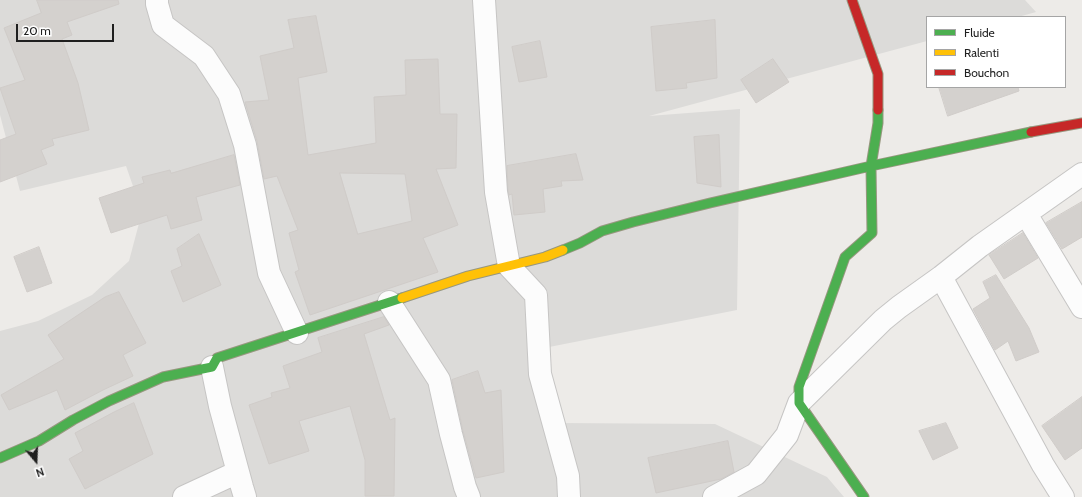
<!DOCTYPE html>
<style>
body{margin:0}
#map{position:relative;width:1082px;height:497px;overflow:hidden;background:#edebe8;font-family:Cabin,sans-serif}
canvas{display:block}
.legend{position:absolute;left:926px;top:16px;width:140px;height:72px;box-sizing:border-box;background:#fff;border:1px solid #a5a5a5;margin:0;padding:5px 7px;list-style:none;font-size:12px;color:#1f1f1f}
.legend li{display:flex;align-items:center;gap:8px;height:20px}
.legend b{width:20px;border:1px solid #a5a5a5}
.north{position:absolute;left:16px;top:441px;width:40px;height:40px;-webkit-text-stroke:3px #fff;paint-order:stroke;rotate:161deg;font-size:11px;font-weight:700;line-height:16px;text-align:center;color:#1f1f1f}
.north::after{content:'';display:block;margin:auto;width:14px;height:18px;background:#1f1f1f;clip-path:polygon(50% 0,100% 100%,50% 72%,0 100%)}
.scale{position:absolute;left:16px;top:24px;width:98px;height:18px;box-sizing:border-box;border:2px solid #1f1f1f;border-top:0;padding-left:5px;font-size:12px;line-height:14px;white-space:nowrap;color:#1f1f1f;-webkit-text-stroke:3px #fff;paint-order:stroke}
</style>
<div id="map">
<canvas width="1082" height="497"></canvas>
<ul class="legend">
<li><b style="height:5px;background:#4caf50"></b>Fluide</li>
<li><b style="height:5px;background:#ffc107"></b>Ralenti</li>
<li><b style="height:5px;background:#c62828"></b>Bouchon</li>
</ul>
<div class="north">N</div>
<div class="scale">20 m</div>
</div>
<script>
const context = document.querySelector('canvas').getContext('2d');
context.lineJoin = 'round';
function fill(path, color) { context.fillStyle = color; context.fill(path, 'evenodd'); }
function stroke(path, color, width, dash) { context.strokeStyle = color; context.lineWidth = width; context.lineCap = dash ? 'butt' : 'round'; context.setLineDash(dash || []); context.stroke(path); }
const residential = new Path2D(`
 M 0,0 L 1025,0 L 1036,12 L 1018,17 L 927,17 L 927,41 L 649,116 L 740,109 L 737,310 L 539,349 L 556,423 L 715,424 L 827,477 L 844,497 L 0,497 L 0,331 L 38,321 L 92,295 L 129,261 L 142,212 L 126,166 L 20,191 L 0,115 Z`);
const building = new Path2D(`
 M 37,0 L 118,0 L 119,4 L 67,22 L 72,35 L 62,39 L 78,83 L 89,130 L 52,139 L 54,145 L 41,150 L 47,164 L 0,182 L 0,140 L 16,134 L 0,88 L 25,80 L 4,28 L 41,13 Z
 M 316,16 L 327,72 L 298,78 L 308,155 L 376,143 L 374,97 L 406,95 L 405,60 L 438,59 L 440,114 L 457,114 L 456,168 L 436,169 L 458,225 L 423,238 L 438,272 L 310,315 L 295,272 L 299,270 L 289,233 L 298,230 L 277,176 L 264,179 L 257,141 L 245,102 L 269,100 L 260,56 L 294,48 L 288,20 ZM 340,173 L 405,174 L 412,221 L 358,234 Z
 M 715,20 L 717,78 L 686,83 L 687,88 L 656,91 L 651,27 Z
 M 540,41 L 547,77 L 519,82 L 512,47 Z
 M 773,59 L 789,82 L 756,103 L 741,80 Z
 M 939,87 L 1018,87 L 1019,91 L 948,116 Z
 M 719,135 L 721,187 L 697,183 L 694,137 Z
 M 576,154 L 583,180 L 561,181 L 562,186 L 543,189 L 545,212 L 514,215 L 512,194 L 509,195 L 508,191 L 507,166 Z
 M 234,155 L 240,185 L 196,197 L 202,220 L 171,229 L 167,215 L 111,233 L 99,198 L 144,183 L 142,177 L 170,170 L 171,173 Z
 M 1082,202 L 1082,237 L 1062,249 L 1046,223 Z
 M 1023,233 L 1038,258 L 1004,279 L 989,255 Z
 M 199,234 L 221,285 L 183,302 L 171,271 L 182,266 L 177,249 Z
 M 39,247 L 52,283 L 27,292 L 14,257 Z
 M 996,275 L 1029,328 L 1039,352 L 1016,361 L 1008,341 L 995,350 L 973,309 L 990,298 L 983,282 Z
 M 119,292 L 146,343 L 123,355 L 133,376 L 103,390 L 65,410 L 57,390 L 9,410 L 1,395 L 64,359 L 48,335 L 105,297 Z
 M 384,317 L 389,325 L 364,334 L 390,420 L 395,418 L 394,496 L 365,496 L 365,460 L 350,406 L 299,421 L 309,451 L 269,464 L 249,405 L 272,397 L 271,393 L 290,388 L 283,366 L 322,352 L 318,338 Z
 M 478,371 L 485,393 L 501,390 L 504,472 L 476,478 L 463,431 L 452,380 Z
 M 1082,397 L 1082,448 L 1065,460 L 1042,426 Z
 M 134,403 L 153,454 L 85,489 L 69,459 L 83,451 L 75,433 L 114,412 Z
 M 946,423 L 958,448 L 933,460 L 919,431 Z
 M 728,441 L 734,472 L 721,479 L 656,493 L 648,458 Z`);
const street = new Path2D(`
 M 157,0 L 157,4 L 163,25 L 204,56 L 229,94 L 245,145 L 269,273 L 297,333
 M 484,0 L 496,192 L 509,266 L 536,295 L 540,374 L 568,476 L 569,497
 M 1026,214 L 1082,307
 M 941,277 L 1043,465 L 1063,497
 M 389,302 L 439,380 L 451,434 L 465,487 L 469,497
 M 212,367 L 220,406 L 242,487 L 245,497
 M 184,497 L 238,472
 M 714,497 L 756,474 L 787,435 L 799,403 L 883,320 L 899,307 L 941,277 L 980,246 L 1082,174`);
const fast = new Path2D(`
 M 563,250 L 580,243 L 602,231 L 633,222 L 710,203 L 871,166 L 1031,132
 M 0,458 L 39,441 L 73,420 L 109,401 L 163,377 L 212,367 L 217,358 L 402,298
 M 864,497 L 799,403 L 799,387 L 845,257 L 872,233 L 871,166 L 878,123 L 878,110`);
const slow = new Path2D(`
 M 402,298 L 468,276 L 545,257 L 563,250`);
const jam = new Path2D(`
 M 852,0 L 878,74 L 878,110
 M 1031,132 L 1082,123`);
fill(residential, '#dcdbd9');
fill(building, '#d4d1ce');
stroke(building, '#d0ccc9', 1);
stroke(street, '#c6c5c4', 24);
stroke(fast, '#97977f', 11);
stroke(slow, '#97977f', 11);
stroke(jam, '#97977f', 11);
stroke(street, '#fcfcfc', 22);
stroke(fast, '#4caf50', 9);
stroke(slow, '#ffc107', 9);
stroke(jam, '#c62828', 9);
</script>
